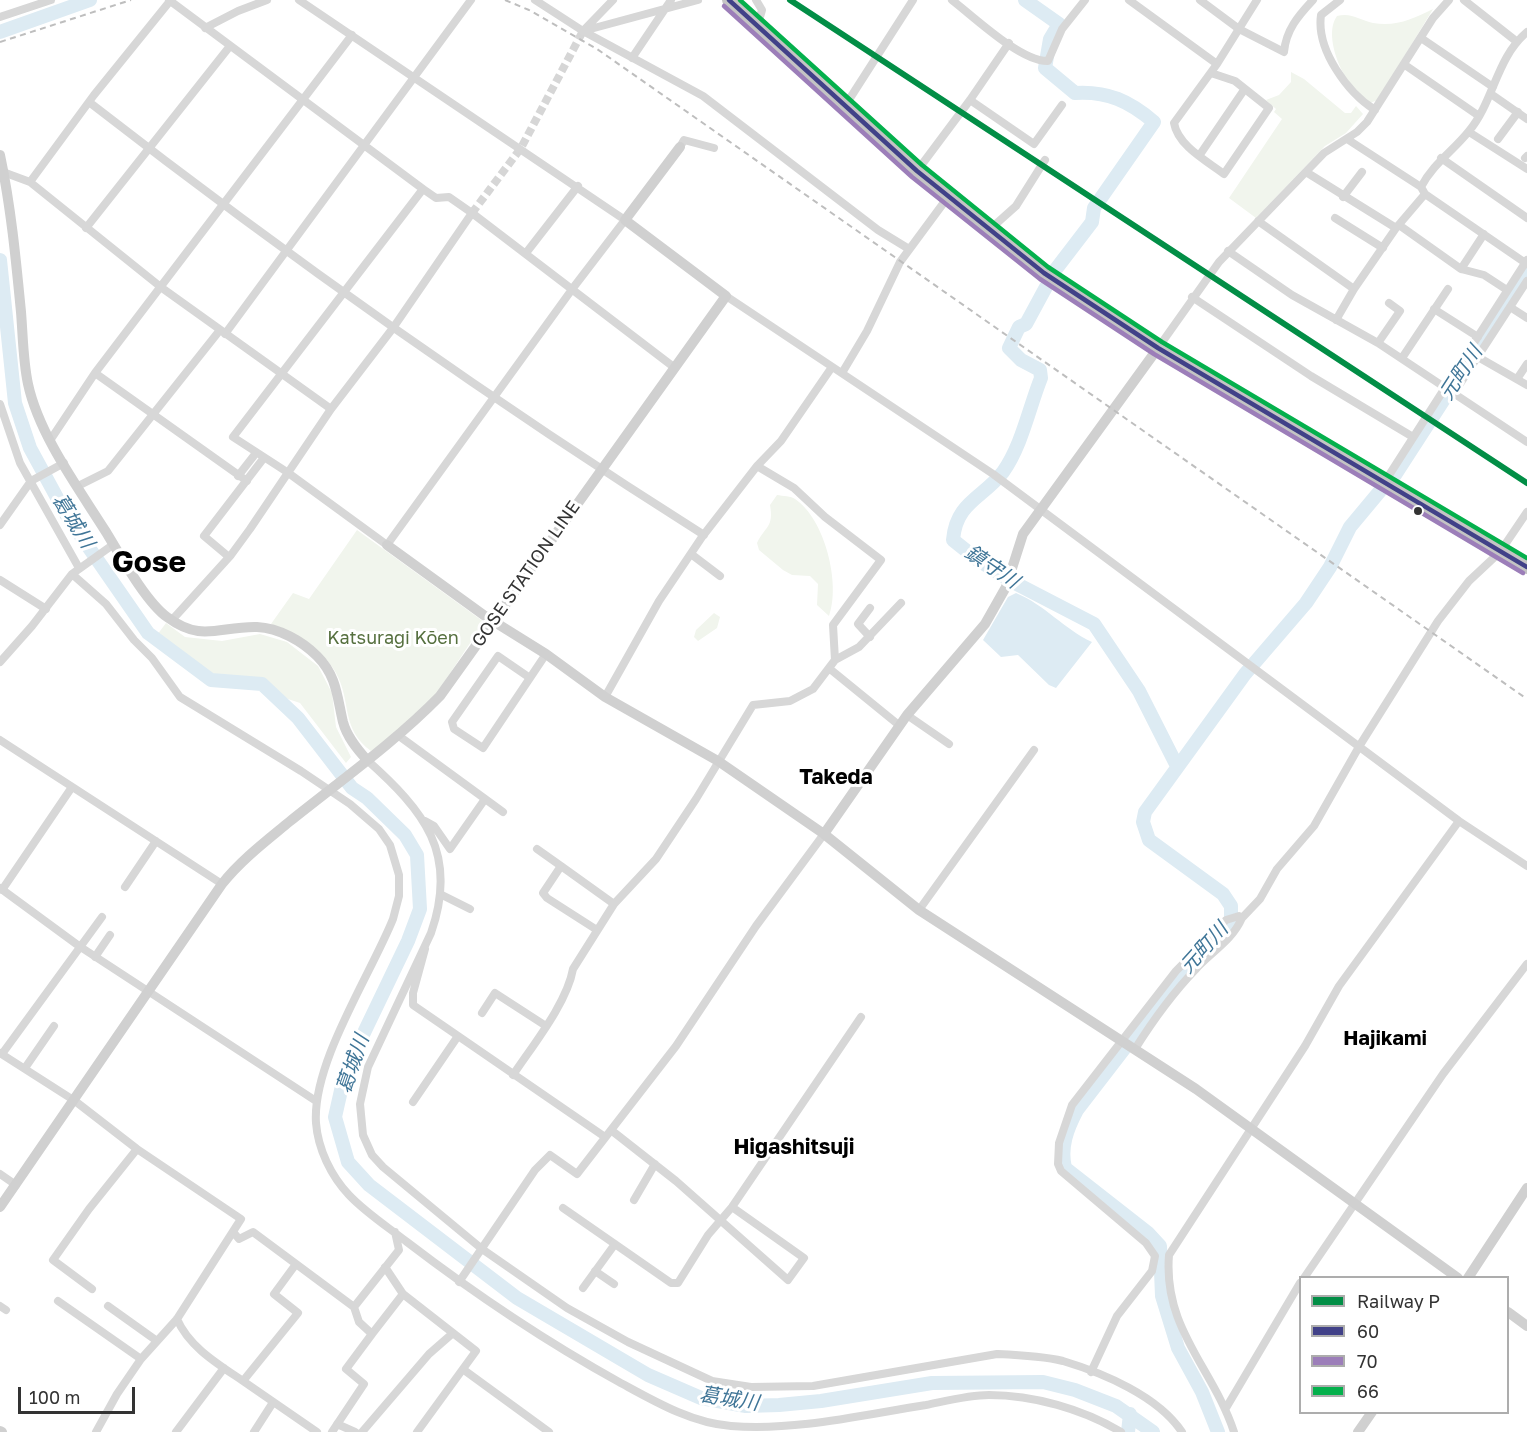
<!DOCTYPE html>
<meta charset="utf-8">
<style>
body{margin:0}
#map{position:relative;width:1527px;height:1432px;overflow:hidden;background:#fff;font-family:"Golos Text",sans-serif}
canvas{display:block}
.legend{position:absolute;left:1299px;top:1276px;width:210px;height:138px;box-sizing:border-box;background:#fff;border:2px solid #adadad;margin:0;padding:8px 10px;list-style:none;font-size:18px;color:#333}
.legend li{display:flex;align-items:center;gap:12px;height:30px}
.legend b{width:30px;border:2px solid #adadad}
.scale{position:absolute;left:18px;top:1387px;width:117px;height:27px;box-sizing:border-box;border:3px solid #333;border-top:0;padding-left:8px;font-size:18px;line-height:21px;white-space:nowrap;color:#333;-webkit-text-stroke:4px #fff;paint-order:stroke}
</style>
<div id="map">
<canvas width="1527" height="1432"></canvas>
<ul class="legend">
<li><b style="height:8px;background:#028e46"></b>Railway P</li>
<li><b style="height:8px;background:#414188"></b>60</li>
<li><b style="height:8px;background:#9c7eb9"></b>70</li>
<li><b style="height:8px;background:#04b04c"></b>66</li>
</ul>
<div class="scale">100 m</div>
</div>
<script>
const context = document.querySelector('canvas').getContext('2d');
context.lineJoin = 'round';
function fill(path, color) { context.fillStyle = color; context.fill(path, 'evenodd'); }
function stroke(path, color, width, dash) { context.strokeStyle = color; context.lineWidth = width; context.lineCap = dash ? 'butt' : 'round'; context.setLineDash(dash || []); context.stroke(path); }
function write(font, color, halo, rows, align = 'center') {
  context.font = font + ' "Golos Text","Noto Sans JP",sans-serif'; context.lineWidth = 6; context.setLineDash([]); context.textBaseline = 'middle'; context.strokeStyle = halo; context.fillStyle = color; for (const [text, x, y, turn = 0] of rows) {
    context.save(); context.translate(x, y); context.rotate((+turn || 0) * Math.PI / 180); context.textAlign = isNaN(turn) ? turn : align; if (halo) context.strokeText(text, 0, 0); context.fillText(text, 0, 0); context.restore();
  }
}
const green = new Path2D(`
 M 1433,9 L 1378,100 L 1370,103 C 1347,92 1321,38 1337,16 C 1351,12 1360,20 1373,23 C 1396,27 1413,19 1433,9 Z
 M 1291,72 L 1304,79 L 1345,113 L 1351,113 L 1356,106 L 1363,114 L 1346,133 L 1325,146 L 1256,218 L 1229,198 L 1282,119 L 1274,112 L 1276,109 L 1266,100 L 1279,95 L 1291,82 Z
 M 777,495 C 783,496 791,496 795,499 C 825,519 841,584 829,616 L 817,605 L 818,584 L 810,576 L 792,575 L 783,570 L 759,550 L 757,543 C 765,526 774,528 770,505 Z
 M 357,530 L 484,622 L 437,693 L 389,739 L 371,751 C 340,728 352,702 336,673 C 322,648 295,637 271,624 L 293,593 L 309,599 Z
 M 714,613 L 720,617 L 717,628 L 698,641 L 694,637 L 696,630 Z
 M 166,623 L 185,637 L 222,641 L 260,634 L 287,642 L 318,666 L 332,693 L 336,727 L 351,757 L 346,763 L 300,703 L 285,698 L 257,679 C 213,687 187,663 157,635 Z`);
const water = new Path2D(`
 M 1016,593 C 1045,605 1064,629 1092,642 L 1056,688 L 1049,685 L 1018,655 L 1001,657 L 983,640 L 1008,597 Z`);
const river = new Path2D(`
 M 1025,0 L 1059,24 L 1050,39 L 1045,68 L 1075,93 C 1108,91 1129,101 1154,122 L 1094,208 L 1092,222 L 1056,269
 M 0,32 L 90,0
 M 0,260 L 15,403 L 30,448 L 67,516 L 148,633 L 211,680 L 262,684 L 298,718 L 352,788 L 367,798 L 405,835 L 417,855 L 420,909 L 408,941 L 360,1041 L 342,1086 L 335,1117 L 348,1162 L 369,1185 L 517,1298 L 648,1375 L 701,1398 L 746,1406 L 779,1405 L 821,1401 L 932,1383 L 1043,1382 L 1075,1390 L 1116,1406 L 1153,1432
 M 1046,287 L 1026,324 L 1019,327 L 1009,348 L 1021,360 L 1040,370 L 1041,378 C 1029,408 1022,445 1003,472 C 983,498 956,502 953,540 L 978,560 L 1013,582 L 1094,624 L 1139,691 L 1177,766
 M 1395,475 L 1527,271
 M 1128,1432 L 1130,1414
 M 1218,1432 L 1202,1392 L 1178,1348 L 1162,1296 L 1160,1246 L 1148,1233 L 1065,1168 C 1060,1147 1067,1129 1077,1110 L 1181,975 L 1231,924 L 1231,906 L 1223,894 L 1149,840 L 1143,822 L 1145,812 L 1245,674 L 1306,603 L 1330,567 L 1350,527 L 1380,491`);
const streetTunnel = new Path2D(`
 M 472,213 L 521,148 L 583,31`);
const street = new Path2D(`
 M 169,0 L 423,189 L 436,198 L 449,197 L 472,213 L 675,368
 M 299,0 L 625,220 L 573,288 L 387,545 L 287,472 L 233,437 L 423,189
 M 535,0 L 583,31 L 703,96 L 878,230 L 909,249
 M 756,0 L 762,10 L 757,27
 M 952,0 C 974,17 1021,62 1048,61 L 1062,29 L 1085,0
 M 1129,0 L 1217,64
 M 1200,0 L 1239,29 L 1284,52 C 1286,30 1298,16 1313,0
 M 1340,0 L 1321,15 C 1316,50 1348,93 1375,110
 M 1464,0 L 1516,41
 M 0,17 L 51,0
 M 205,28 L 238,11 L 267,0
 M 584,30 L 613,0
 M 583,31 L 698,0
 M 1421,38 L 1493,87
 M 632,58 L 671,0
 M 1405,65 L 1479,116
 M 1211,73 L 1235,81 L 1269,108 L 1224,174 C 1207,161 1178,146 1174,123 L 1217,64 L 1257,0
 M 1491,94 L 1527,119
 M 970,100 L 1034,144 L 1062,105
 M 89,102 C 287,256 492,401 704,535
 M 845,106 L 913,0
 M 1469,132 L 1527,169
 M 1347,139 L 1421,187 L 1425,194 L 1527,264
 M 1498,139 L 1518,112
 M 680,147 L 684,140 L 714,148
 M 1199,156 L 1244,90
 M 1441,158 L 1527,218
 M 1525,158 L 1527,156
 M 917,171 L 970,100 L 1009,43
 M 3,172 L 30,182 L 162,288 L 331,409
 M 1306,172 L 1396,228
 M 30,182 L 94,95 L 170,1
 M 1421,187 C 1433,164 1453,151 1469,131 C 1494,101 1496,58 1527,32
 M 1343,197 L 1362,172
 M 1335,218 L 1383,248
 M 1258,221 L 1354,289
 M 1399,225 L 1461,269 L 1484,275 L 1507,290
 M 86,228 L 230,46
 M 988,231 L 1016,206 L 1045,160
 M 1228,251 L 1292,295 L 1378,343 L 1527,442
 M 526,253 L 578,186
 M 1461,269 L 1484,234
 M 726,296 L 993,474 L 1459,821 L 1527,866
 M 1192,297 L 1311,376 L 1413,437
 M 1510,307 L 1527,318
 M 1434,309 L 1478,337
 M 1336,320 L 1354,289 L 1396,228 L 1425,194
 M 225,334 L 471,0
 M 1378,343 L 1400,311 L 1389,303
 M 1158,348 L 1219,262 L 1324,153 L 1357,132 L 1367,122 L 1433,18 L 1449,0
 M 1478,357 L 1527,385
 M 1402,358 L 1448,289
 M 95,373 L 247,481
 M 842,373 L 867,331 L 900,262 L 948,197
 M 1517,379 L 1527,364
 M 1454,393 L 1527,281
 M 0,404 L 20,463 L 79,568
 M 51,439 L 95,373 L 352,35
 M 238,476 L 256,453
 M 1384,483 L 1527,260
 M 78,486 L 108,471 L 220,330
 M 0,525 L 31,481 L 64,463
 M 691,554 L 720,576
 M 229,557 L 204,536 L 263,459
 M 72,574 L 106,604 L 134,640 L 152,658 L 180,697 L 301,771 L 350,804 L 379,829 L 390,845 L 399,875 L 399,896 L 393,919 C 370,976 312,1063 316,1123 C 318,1149 331,1176 349,1195 C 366,1213 388,1227 407,1242 C 475,1294 545,1341 619,1382 C 654,1401 691,1423 731,1426 C 797,1431 862,1415 926,1405 C 946,1401 969,1395 989,1395 C 1033,1395 1083,1409 1121,1432
 M 0,580 L 46,609
 M 870,608 L 858,624 L 870,637
 M 172,620 L 231,555 L 250,529 L 331,409 L 393,328 L 472,213
 M 835,660 L 859,647 L 901,603
 M 0,662 L 32,626 L 72,574 L 114,544
 M 830,669 L 900,726
 M 530,678 L 498,656 L 452,722 L 454,729 L 483,748 L 546,654
 M 605,697 L 659,601 L 702,537 L 757,466 L 781,441 L 832,367
 M 907,715 L 949,744
 M 399,736 L 503,812
 M 0,740 L 222,884
 M 367,760 C 424,811 459,853 431,933 L 368,1067 L 360,1104 L 363,1135 L 372,1155 L 383,1167 L 482,1249 L 567,1308 L 628,1342 L 712,1381 L 751,1387 L 813,1386 L 997,1354 C 1019,1355 1042,1356 1063,1361 C 1103,1373 1158,1396 1182,1432
 M 425,821 L 434,826 L 450,849 L 485,799
 M 537,849 L 561,866
 M 125,887 L 156,841
 M 0,888 L 79,946 L 316,1101
 M 2,890 L 72,787
 M 440,894 L 470,909
 M 919,910 L 1034,750
 M 597,930 L 547,898 L 543,893 L 561,866 L 614,904
 M 425,949 L 413,993 L 413,1005 L 605,1137
 M 95,957 L 110,935
 M 482,1013 L 495,993 L 546,1026
 M 1135,1049 C 1152,1022 1172,994 1195,970 C 1211,952 1232,941 1242,918
 M 0,1053 L 75,1101 L 137,1149 L 241,1219 L 177,1319 L 141,1359 L 117,1394 L 96,1432
 M 2,1054 L 102,917
 M 25,1068 L 54,1026
 M 513,1075 C 533,1045 567,1003 573,969 L 614,904 L 656,859 L 696,799 L 753,705 L 790,701 L 813,689 L 835,660 L 833,625 L 881,560 L 825,517 L 794,488 L 757,466
 M 413,1102 L 458,1036
 M 611,1130 L 676,1181 L 788,1280 L 804,1258 L 732,1207
 M 0,1174 L 16,1185
 M 634,1200 L 655,1164
 M 563,1208 L 671,1283 L 678,1283 L 708,1235 L 732,1207 L 861,1017
 M 234,1233 L 239,1239 L 253,1232 L 354,1307 L 359,1322 L 372,1334 L 403,1294 L 476,1351 L 417,1432
 M 296,1264 L 274,1294 L 298,1313 L 243,1381 L 317,1432
 M 385,1267 L 403,1294
 M 595,1271 L 614,1284
 M 1304,1278 L 1443,1074 L 1527,964
 M 459,1282 L 535,1170 L 550,1155 L 577,1174 L 676,1046 L 756,926 L 824,834
 M 583,1288 L 615,1244
 M 92,1289 L 53,1260 L 89,1209 L 137,1149
 M 58,1301 L 141,1359
 M 0,1306 L 6,1310
 M 108,1306 L 157,1341
 M 354,1307 L 399,1250 L 395,1232
 M 177,1319 C 189,1347 218,1364 243,1381
 M 464,1370 L 549,1432
 M 1091,1372 L 1117,1316 L 1152,1271 L 1155,1256 L 1146,1243 L 1061,1171 L 1058,1164 L 1059,1143 L 1072,1105 L 1176,971 L 1226,920 L 1239,916 L 1242,918 L 1260,899 L 1277,869 L 1314,826 L 1360,745 L 1438,621 L 1469,581 L 1500,552 L 1527,512
 M 1226,1408 L 1300,1283
 M 337,1424 L 355,1432
 M 176,1432 L 224,1368
 M 254,1432 L 272,1404
 M 332,1432 L 364,1384 L 346,1369 L 372,1334
 M 362,1432 L 429,1354 L 453,1333
 M 1234,1432 C 1213,1368 1163,1329 1169,1255 L 1305,1046 L 1339,986 L 1459,821`);
const secondary = new Path2D(`
 M 0,155 C 11,207 16,260 21,312 C 23,336 23,361 28,384 C 39,435 79,489 106,532 C 120,555 146,602 167,617 C 202,643 219,626 257,627 C 279,628 302,641 317,656 C 337,676 337,697 343,722 C 347,737 357,749 367,760
 M 387,545 L 485,616 L 546,654 L 605,697 L 718,761 L 824,834 L 919,910 L 1196,1089 L 1458,1278
 M 824,834 L 907,715 L 985,624 L 1006,587 L 1023,534 L 1158,348
 M 0,1207 L 222,884 C 241,860 266,841 289,822 C 340,781 394,743 440,696 L 726,296 L 625,220 L 680,147
 M 1468,1278 L 1527,1188
 M 1508,1312 L 1527,1326
 M 0,1431 L 2,1432
 M 1358,1432 L 1372,1412`);
const highway = new Path2D(`
 M 729,0 L 917,171 L 1044,273 L 1158,348 L 1527,567`);
const rail = new Path2D(`
 M 505,0 L 529,10 L 597,49 L 1527,699
 M 0,42 L 131,0`);
const bus1 = new Path2D(`
 M 729,0 L 917,171 L 1044,273 L 1158,348 L 1527,567`);
const bus2 = new Path2D(`
 M 724,6 L 912,177 L 1040,279 L 1154,354 L 1523,573`);
const bus3 = new Path2D(`
 M 740,0 L 922,165 L 1048,267 L 1162,342 L 1527,558`);
const rail1 = new Path2D(`
 M 790,0 L 1527,483`);
const markers = [
 [1418,511,5,"#333"]
];
const streetNames = [
 ["GOSE STATION LINE",526,574,-55]
];
const parkNames = [
 ["Katsuragi Kōen",393,638]
];
const waterNames = [
 ["元町川",1461,373,-57],
 ["葛城川",73,521,58],
 ["鎮守川",992,567,34],
 ["元町川",1204,948,-48],
 ["葛城川",353,1064,-71],
 ["葛城川",729,1399,9]
];
const neighbourhoodNames = [
 ["Hajikami",1385,1039]
];
const quarterNames = [
 ["Takeda",836,777],
 ["Higashitsuji",794,1147]
];
const townNames = [
 ["Gose",149,562]
];
fill(green, '#f1f5ed');
fill(water, '#ddebf3');
stroke(river, '#ddebf3', 14);
stroke(streetTunnel, '#d6d6d6', 8, [8, 4]);
stroke(street, '#d7d7d7', 8);
stroke(secondary, '#d0d0d0', 10);
stroke(highway, '#c4c4c4', 14);
stroke(rail, '#bebebe', 2, [6, 4.5]);
stroke(bus1, '#414188', 4.5);
stroke(bus2, '#9c7eb9', 4.5);
stroke(bus3, '#04b04c', 4.5);
stroke(rail1, '#028e46', 6);
for (const [x, y, r, color] of markers) { const dot = new Path2D(); dot.arc(x, y, r, 0, 2 * Math.PI); context.fillStyle = color; context.fill(dot); stroke(dot, '#fff', 2); }
write('18px', '#333', '#fff', streetNames);
write('18px', '#56703f', '#fff', parkNames);
write('italic 20px', '#3f7597', '#fff', waterNames);
write('bold 20px', '#000', '#fff', neighbourhoodNames);
write('bold 21px', '#000', '#fff', quarterNames);
write('bold 30px', '#000', '#fff', townNames);
</script>
